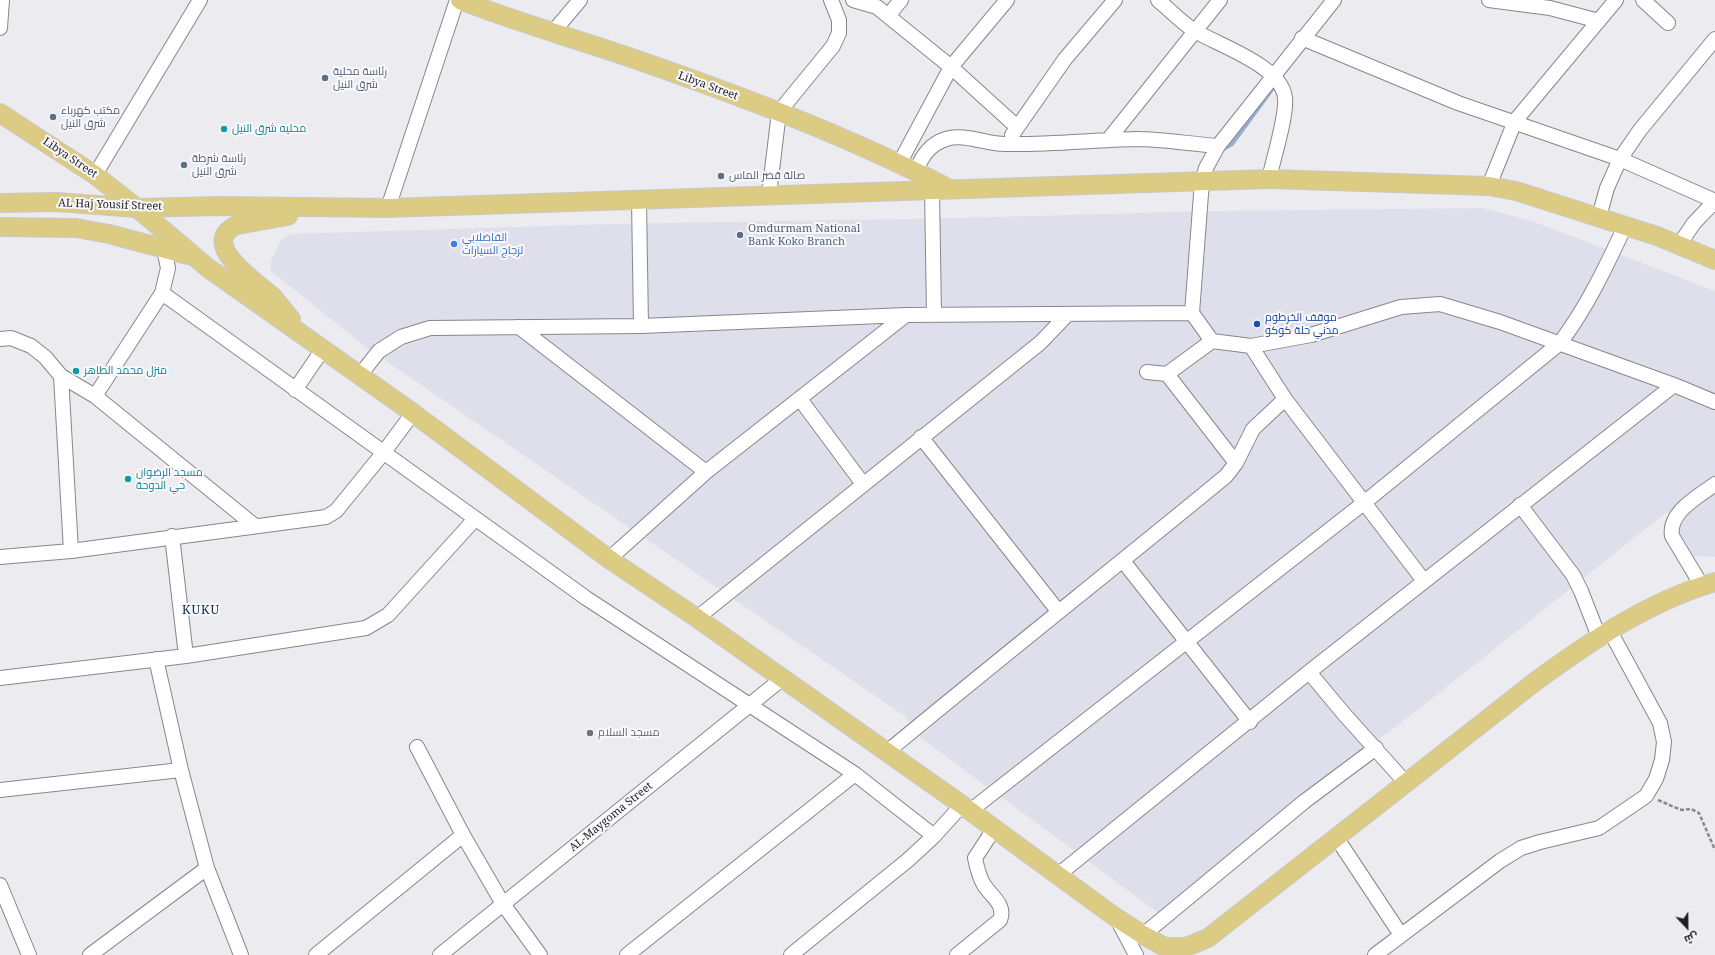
<!DOCTYPE html>
<meta charset="utf-8">
<style>
body{margin:0}
#map{position:relative;width:1715px;height:955px;overflow:hidden;background:#ececf0;font-family:"Noto Serif",Cairo,serif}
canvas{display:block}
.north{position:absolute;left:1667px;top:907px;width:40px;height:40px;-webkit-text-stroke:3px #f9f9fd;paint-order:stroke;rotate:158deg;font-size:11px;font-weight:700;line-height:16px;text-align:center;color:#1d1d1e}
.north::after{content:'';display:block;margin:auto;width:14px;height:18px;background:#1d1d1e;clip-path:polygon(50% 0,100% 100%,50% 72%,0 100%)}
</style>
<div id="map">
<canvas width="1715" height="955"></canvas>
<div class="north">ش</div>
</div>
<script>
const context = document.querySelector('canvas').getContext('2d');
context.lineJoin = 'round';
function fill(path, color) { context.fillStyle = color; context.fill(path, 'evenodd'); }
function stroke(path, color, width, dash) { context.strokeStyle = color; context.lineWidth = width; context.lineCap = dash ? 'butt' : 'round'; context.setLineDash(dash || []); context.stroke(path); }
function write(font, color, halo, rows, align = 'center') {
  context.font = font + ' "Noto Serif",Cairo,serif'; context.lineWidth = 4; context.setLineDash([]); context.textBaseline = 'middle'; context.strokeStyle = halo; context.fillStyle = color; for (const [text, x, y, turn = 0] of rows) {
    context.save(); context.translate(x, y); context.rotate((+turn || 0) * Math.PI / 180); context.textAlign = isNaN(turn) ? turn : align; if (halo) context.strokeText(text, 0, 0); context.fillText(text, 0, 0); context.restore();
  }
}
const built = new Path2D(`
 M 1482,208 L 1532,221 L 1715,291 L 1715,557 L 1694,556 L 1667,512 L 1401,723 L 1261,827 L 1160,914 L 921,738 L 906,717 L 367,348 L 271,271 L 271,260 L 281,240 L 291,234 L 610,224 L 958,218 L 1212,211 Z`);
const stream = new Path2D(`
 M 1220,151 L 1232,144 L 1273,88`);
const path = new Path2D(`
 M 1658,800 L 1674,807 L 1682,810 L 1691,809 L 1699,813 L 1715,850`);
const minor = new Path2D(`
 M 853,0 L 877,7 L 888,16 L 951,67 L 1016,126
 M 1158,0 C 1170,10 1182,23 1195,31 C 1220,46 1282,66 1285,98 C 1287,116 1273,160 1269,179
 M 1489,0 L 1550,8 L 1599,21
 M 1643,0 L 1668,23
 M 888,16 L 901,0
 M 0,28 L 2,0
 M 553,32 L 580,0
 M 1302,38 L 1458,103 L 1620,159 L 1715,201
 M 1012,135 L 1065,59 L 1115,0
 M 1108,140 L 1220,0
 M 899,164 L 951,67 L 1007,0
 M 916,171 C 922,156 930,144 946,139 C 964,133 986,144 1005,144 C 1049,145 1092,140 1136,139 C 1163,139 1190,144 1218,146
 M 95,175 L 200,0
 M 1489,186 L 1515,121 L 1616,0
 M 932,189 L 934,315
 M 769,195 L 779,112 L 833,46 L 839,33 L 839,20 L 831,0
 M 639,200 L 641,326
 M 388,208 L 457,0
 M 1599,217 L 1607,188 L 1620,159 L 1640,130 L 1715,39
 M 1679,245 L 1694,223 L 1715,201
 M 162,293 L 586,598 L 855,774 L 934,836
 M 519,327 L 706,472
 M 0,339 L 11,338 L 31,346 L 45,357 L 61,376 L 95,396 L 255,526
 M 1212,341 L 1192,313 L 1202,181 L 1206,168 L 1218,146 L 1334,0
 M 1251,346 L 1285,399 L 1424,581
 M 1147,372 L 1167,374 L 1212,341 L 1251,346 L 1311,335 L 1401,307 L 1440,304 L 1500,322 L 1674,385 L 1715,402
 M 1167,374 L 1236,463
 M 360,375 L 379,351 L 401,337 L 430,328 L 641,326 L 906,315 L 1192,313
 M 61,376 L 71,551
 M 295,390 L 323,349
 M 95,396 L 162,293 L 168,268 L 164,249
 M 800,399 L 863,484
 M 921,437 L 1058,611
 M 1520,505 L 1573,575 L 1581,591 L 1599,637
 M 172,536 L 186,656
 M 0,557 L 71,551 L 326,517 L 336,511 L 384,452 L 413,413
 M 609,559 L 706,472 L 906,315
 M 1123,561 L 1250,722
 M 1702,586 L 1672,536 C 1668,512 1698,497 1715,484
 M 697,618 L 1040,343 L 1068,314
 M 156,659 L 181,770 L 207,868 L 241,955
 M 1309,672 L 1344,714 L 1406,783
 M 0,678 L 186,656 L 366,628 L 388,615 L 475,519
 M 417,747 L 463,835 L 503,904 L 540,955
 M 887,752 C 999,659 1113,569 1226,476 L 1236,463 L 1253,429 L 1285,399
 M 0,790 L 181,770
 M 970,811 L 1365,502 L 1560,343 C 1587,307 1606,267 1625,226
 M 1336,837 L 1401,935
 M 1058,875 L 1309,672 L 1674,385
 M 0,885 L 29,955
 M 1116,917 L 1136,955
 M 1143,935 L 1305,801 L 1376,748
 M 90,955 L 207,868
 M 316,955 L 463,835
 M 440,955 L 783,678
 M 627,955 L 855,774
 M 791,955 L 908,860 L 934,836 L 962,805
 M 957,955 L 1000,920 C 1006,905 992,897 984,885 C 979,877 977,868 975,858 L 994,829
 M 1375,955 L 1500,861 L 1521,848 L 1540,842 L 1599,828 L 1646,796 L 1656,779 L 1662,760 L 1664,742 L 1660,723 L 1610,631`);
const major = new Path2D(`
 M 460,0 C 521,24 584,41 646,63 C 749,99 852,138 948,188
 M 0,113 L 95,175 L 137,208 L 208,268 L 413,413 L 609,559 L 697,618 L 962,805 L 1115,917 L 1143,935 L 1165,947 L 1186,947 L 1208,938 L 1536,681 C 1591,641 1649,601 1715,582
 M 0,203 L 56,202 L 137,208 L 220,206 L 388,208 L 1269,179 L 1489,186 L 1516,191 L 1657,236 L 1715,260
 M 288,216 L 237,225 C 197,243 256,282 273,297 C 279,304 285,312 291,319
 M 0,227 L 76,228 L 109,234 L 188,255`);
const markers = [
 [325,78,4,"#5c6f8a"],
 [53,117,4,"#5c6f8a"],
 [224,129,4,"#0f9aa8"],
 [184,165,4,"#5c6f8a"],
 [721,176,4,"#5c6f8a"],
 [740,235,4,"#5c6f8a"],
 [454,244,4,"#3f7fe0"],
 [1257,324,4,"#1a4fb4"],
 [76,371,4,"#0f9aa8"],
 [128,479,4,"#0f9aa8"],
 [590,733,4,"#6b7280"]
];
const serviceNames = [
 ["رئاسة محلية",333,72],
 ["شرق النيل",333,85],
 ["مكتب كهرباء",61,111],
 ["شرق النيل",61,124],
 ["رئاسة شرطة",192,159],
 ["شرق النيل",192,172],
 ["صالة قصر الماس",729,176],
 ["Omdurmam National",748,229],
 ["Bank Koko Branch",748,242]
];
const streetNames = [
 ["Libya Street",708,86,20],
 ["Libya Street",70,158,34],
 ["AL Haj Yousif Street",110,205,2],
 ["AL-Maygoma Street",611,817,-39]
];
const cultureNames = [
 ["محليه شرق النيل",232,129],
 ["منزل محمد الطاهر",84,371],
 ["مسجد الرضوان",136,473],
 ["حي الدوحة",136,486]
];
const shopNames = [
 ["الفاضلابي",462,238],
 ["لزجاج السيارات",462,251]
];
const transitNames = [
 ["موقف الخرطوم",1265,318],
 ["مدني حلة كوكو",1265,331]
];
const worshipNames = [
 ["مسجد السلام",598,733]
];
const neighbourhoodNames = [
 ["KUKU",201,611]
];
fill(built, '#dedfeb');
stroke(stream, '#92afd3', 4);
stroke(minor, '#87878b', 16);
stroke(major, '#c9c9c9', 20);
stroke(path, '#87878a', 2.5, [4, 2]);
stroke(minor, '#fff', 14);
stroke(major, '#dccb83', 18);
for (const [x, y, r, color] of markers) { const dot = new Path2D(); dot.arc(x, y, r, 0, 2 * Math.PI); context.fillStyle = color; context.fill(dot); stroke(dot, '#f9f9fd', 1.5); }
write('11px', '#4e5e75', '#f9f9fd', serviceNames, 'left');
write('11px', '#1d1d1e', '#f9f9fd', streetNames);
write('11px', '#0d838f', '#f9f9fd', cultureNames, 'left');
write('11px', '#366cbe', '#f9f9fd', shopNames, 'left');
write('11px', '#164399', '#f9f9fd', transitNames, 'left');
write('11px', '#5b616d', '#f9f9fd', worshipNames, 'left');
context.letterSpacing = '1px';
write('12px', '#0b3048', '#f9f9fd', neighbourhoodNames);
context.letterSpacing = '0px';
</script>
